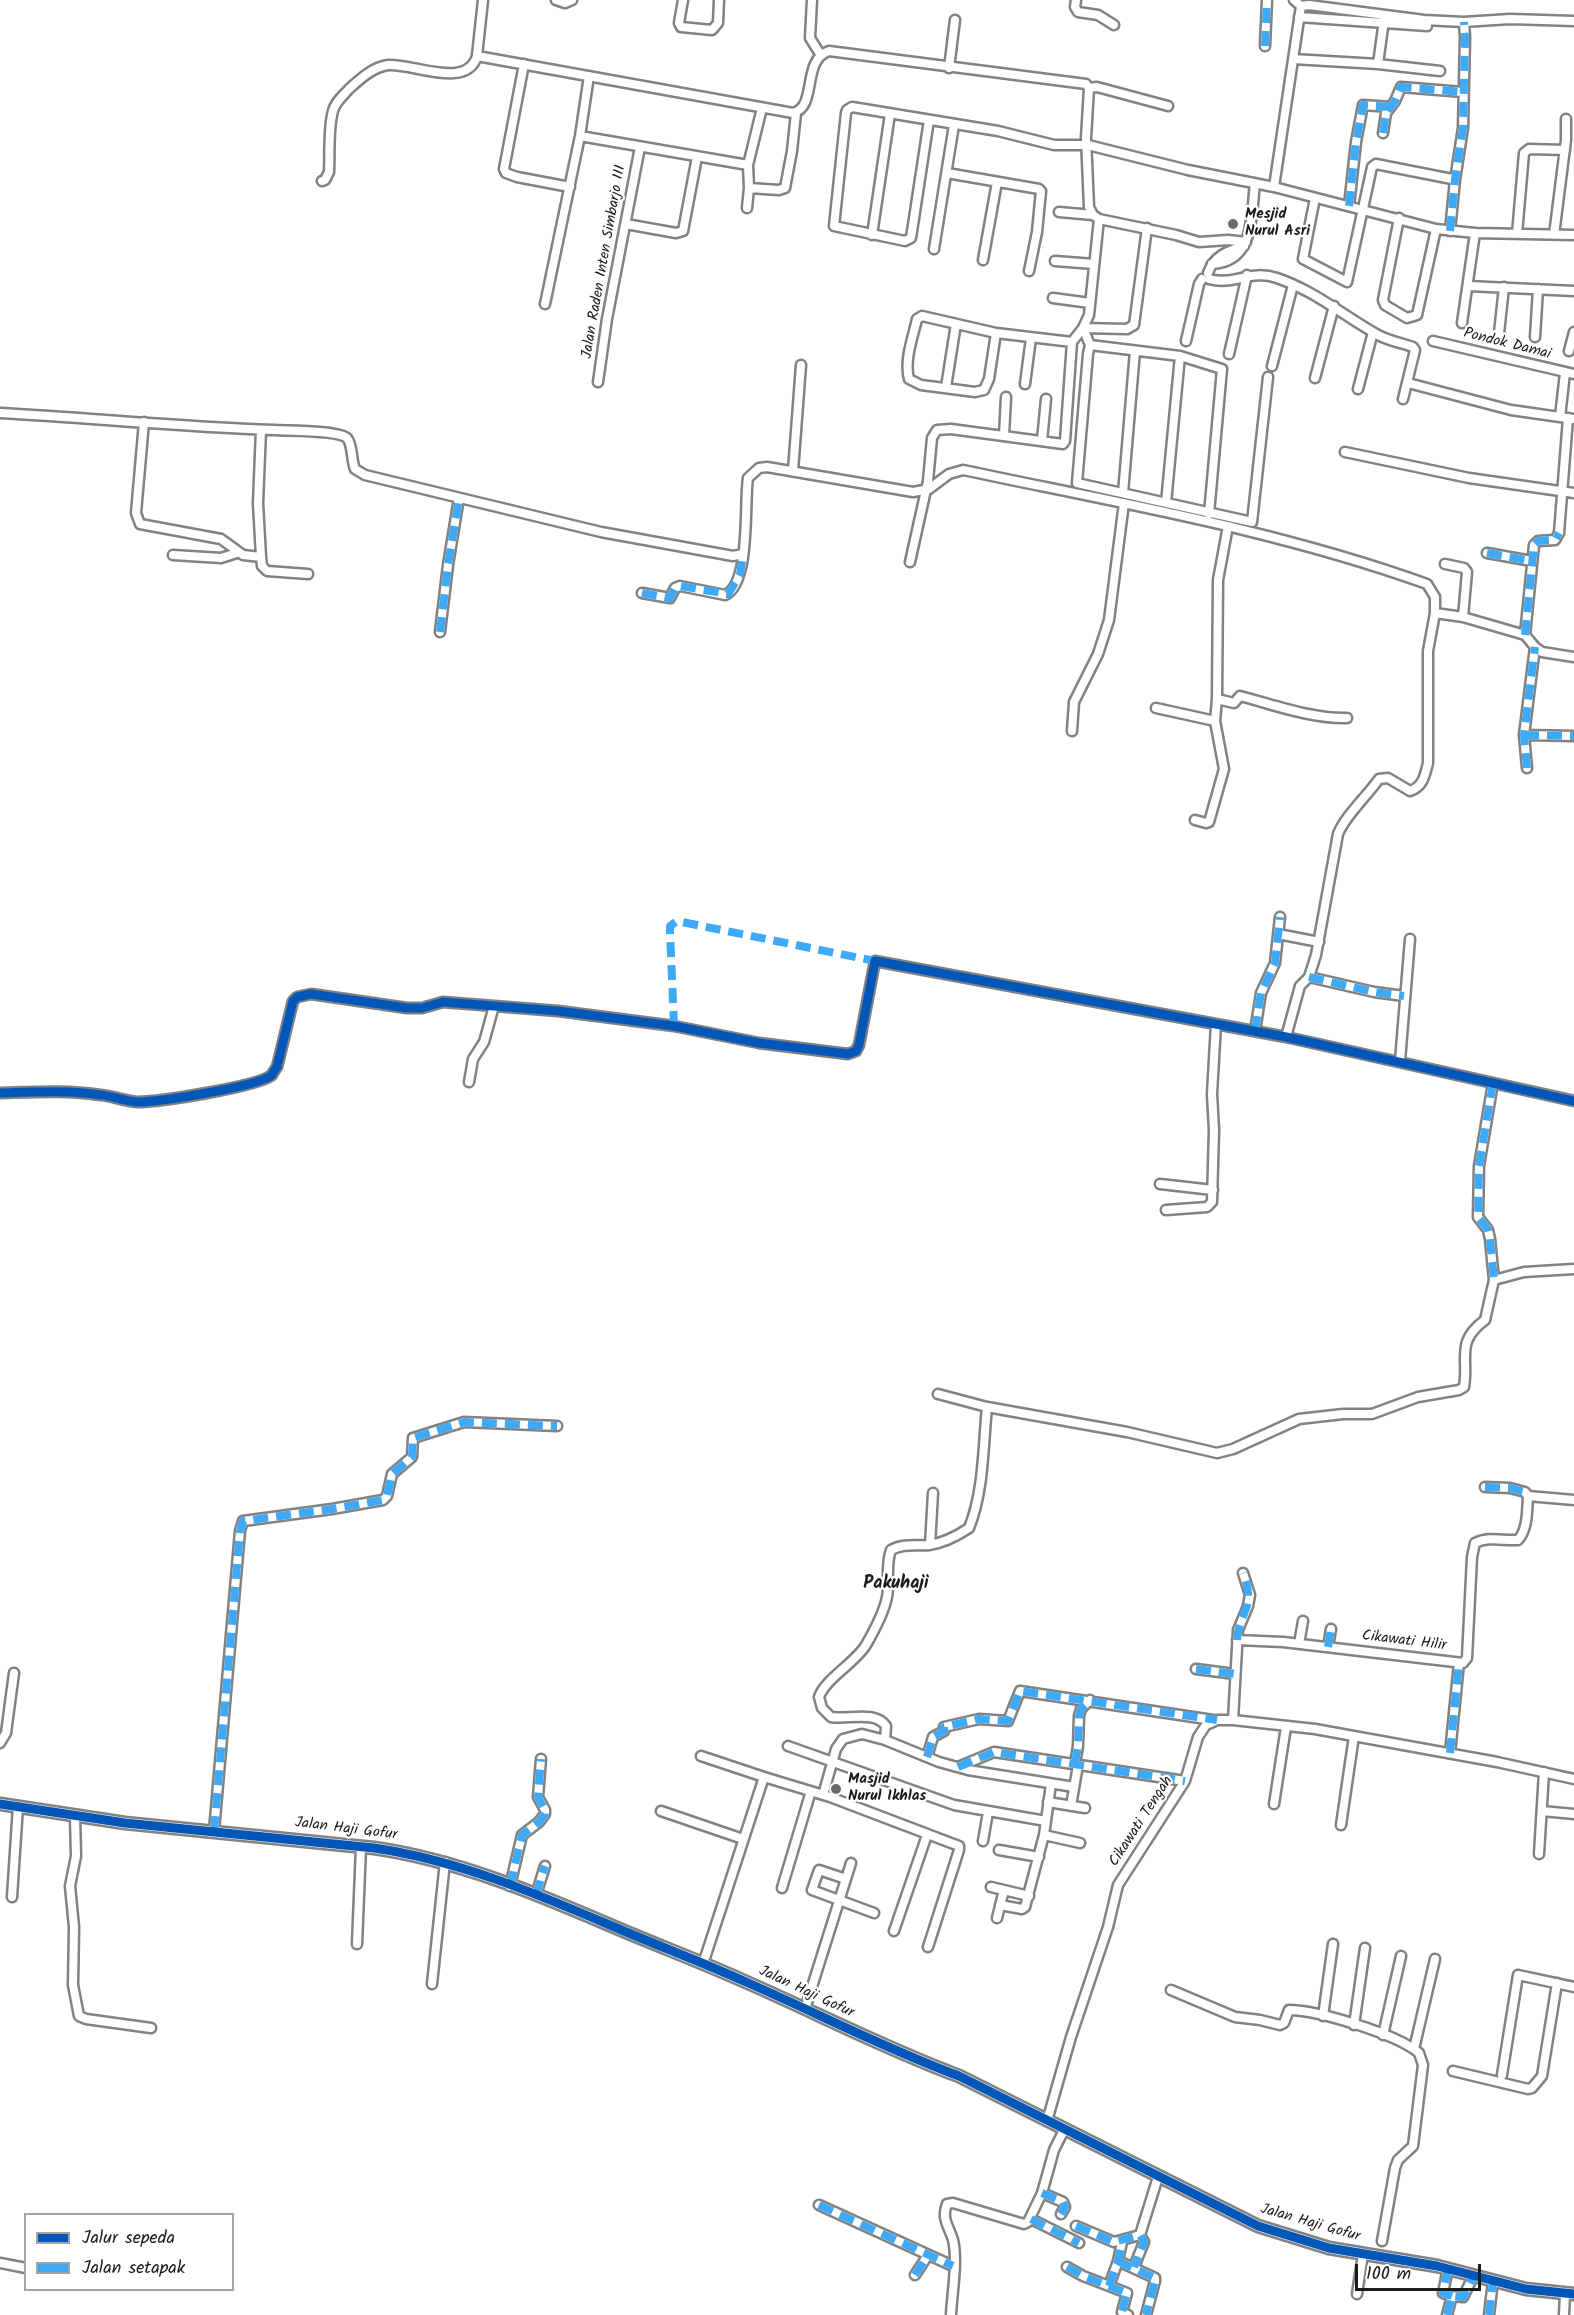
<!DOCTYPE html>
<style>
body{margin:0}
#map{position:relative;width:1574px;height:2315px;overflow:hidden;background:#fff;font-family:Kalam,sans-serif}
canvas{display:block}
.legend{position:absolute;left:24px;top:2213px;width:210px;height:78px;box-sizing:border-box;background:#fff;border:2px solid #a4a4a4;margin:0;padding:8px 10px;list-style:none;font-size:18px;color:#1c1c1c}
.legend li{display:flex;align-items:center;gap:12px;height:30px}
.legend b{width:30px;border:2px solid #a4a4a4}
.scale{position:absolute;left:1355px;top:2264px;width:126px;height:27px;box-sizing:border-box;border:3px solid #1c1c1c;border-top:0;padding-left:8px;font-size:18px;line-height:21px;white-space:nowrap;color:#1c1c1c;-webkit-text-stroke:4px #fff;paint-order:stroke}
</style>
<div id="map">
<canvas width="1574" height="2315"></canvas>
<ul class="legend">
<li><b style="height:8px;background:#0057b8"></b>Jalur sepeda</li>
<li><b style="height:8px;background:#3fa9f5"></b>Jalan setapak</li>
</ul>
<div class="scale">100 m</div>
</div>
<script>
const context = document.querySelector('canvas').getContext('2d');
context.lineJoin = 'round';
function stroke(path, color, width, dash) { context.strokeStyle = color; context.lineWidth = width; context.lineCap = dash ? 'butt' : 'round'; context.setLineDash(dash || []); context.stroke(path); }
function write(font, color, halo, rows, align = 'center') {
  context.font = font + ' Kalam,sans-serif'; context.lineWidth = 4.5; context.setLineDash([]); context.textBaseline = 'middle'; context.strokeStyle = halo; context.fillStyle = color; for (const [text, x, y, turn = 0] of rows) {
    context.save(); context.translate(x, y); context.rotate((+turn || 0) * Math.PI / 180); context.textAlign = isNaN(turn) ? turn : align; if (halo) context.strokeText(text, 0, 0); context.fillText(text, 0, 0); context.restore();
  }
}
const minor = new Path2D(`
 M 556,0 L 565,3 L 572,0
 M 683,0 L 679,23 L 681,27 L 712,30 L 718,23 L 719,0
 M 812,0 L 810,38 L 820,54
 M 1076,0 L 1075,7 L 1078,12 L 1098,15 L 1114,25
 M 1301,6 L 1309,5 L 1424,20 L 1464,22 L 1510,19 L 1574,21
 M 1299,17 L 1427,26
 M 1265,46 L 1267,0
 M 477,56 L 793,113 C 818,107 801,60 829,51 L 1086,84 L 1089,88 L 1086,138 L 1089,207 L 1093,215 L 1099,219 L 1176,235 L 1199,242 L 1228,240 L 1246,242
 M 1293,59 L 1378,64 L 1440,71
 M 524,64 L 504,169 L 506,173 L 517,177 L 570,187
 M 1378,64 L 1384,20
 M 949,68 L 955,20
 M 1089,88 L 1097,87 L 1168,106
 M 762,108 L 748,165 L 749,188 L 779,190 L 785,188 L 792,151 L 796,113
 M 929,120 L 911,238 L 905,241 L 834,226 L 846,113 L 847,110 L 852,107 L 998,131 L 1054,145 L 1088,145 L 1188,170 L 1274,187 L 1436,229 L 1475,233 L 1574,235
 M 1383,133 L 1386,113 L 1395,101 L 1401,87 L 1463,92
 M 580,136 L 748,165
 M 947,173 L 1039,189 L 1041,191 L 1037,232 L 1029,271
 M 322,181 L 325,180 L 329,172 C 330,154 328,128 333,111 C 335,102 343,96 349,89 C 360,79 373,67 388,65 C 413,63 467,90 477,56 L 483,0
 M 1274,187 L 1301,6 L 1294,0
 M 1315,198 L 1303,259 L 1347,282 L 1372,167 L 1376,164 L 1452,179
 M 1349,206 L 1356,142 L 1363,105 L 1390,107
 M 747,208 L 749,188
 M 1059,212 L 1093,215
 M 1399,218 L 1383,300 L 1385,305 L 1407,318 L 1417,315 L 1436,229
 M 626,224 L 676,233 L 683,231 L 697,157
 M 1147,228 L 1134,325 L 1127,329 L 1083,328 L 1090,345 L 1088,354 L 1077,483 L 1252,522 L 1268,377
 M 1450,231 L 1455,180 L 1463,128 L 1465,37 L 1464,22
 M 1517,234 L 1524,153 L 1529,149 L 1565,150
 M 872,235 L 890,114
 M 1554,235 L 1566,140 L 1566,119
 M 934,249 L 954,125
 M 983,260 L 997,182
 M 1055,261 L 1094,264
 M 1212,264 C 1255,262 1251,215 1255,183
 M 1208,273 C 1214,256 1227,251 1244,246
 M 1209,279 C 1234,286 1250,269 1277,278 C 1315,291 1344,316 1378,335 C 1389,341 1402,343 1413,347 L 1415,350 L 1403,399
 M 1468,286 L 1574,291
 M 1053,298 L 1090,303
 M 545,304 L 580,136 L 589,76
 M 1462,323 L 1475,233
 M 996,333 L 989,379 L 984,390 L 975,392 L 921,385 L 909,379 C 904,360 913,337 917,319 L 922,316 L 996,333 L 1072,342
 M 1499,333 L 1504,287
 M 1535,337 L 1538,289
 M 1186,341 L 1199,284 L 1202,279
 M 1433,341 L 1574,374
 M 1090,345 L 1180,356 L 1222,369 L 1209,514
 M 1569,351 L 1574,332
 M 1229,354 L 1247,275
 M 1272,366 L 1293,285
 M 1315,378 L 1334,306
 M 598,382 L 607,319 L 640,147
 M 1408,383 L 1511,410 L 1574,419
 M 1025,384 L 1031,338
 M 946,387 L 956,324
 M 1358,389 L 1373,332
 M 0,413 C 91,418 183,427 274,430 C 288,431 338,430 347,438 C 353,445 351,460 355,469 L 365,475 L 601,532 L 733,556 L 743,554
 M 1560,417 L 1565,373
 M 144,422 L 136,513 L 140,524 L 221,539 L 243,555 L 261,557 L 258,503 L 261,430
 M 1004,436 L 1006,397
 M 1042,441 L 1046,399
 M 1345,452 L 1469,478 L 1574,493
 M 793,471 L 801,365
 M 1123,493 L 1135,351
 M 1166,503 L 1180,356
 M 1487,553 L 1532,561
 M 173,555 L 221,558 L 237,553
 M 261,557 L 262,566 L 267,571 L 308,574
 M 910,562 L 928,481 L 932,438 L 937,430 L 951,429 L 1063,444 L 1065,441 L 1072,342 L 1083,328 L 1089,315 L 1099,219
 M 1445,564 L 1464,568 L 1467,572 L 1463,617
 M 642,593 L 670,598 L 675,588 L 680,586 L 725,595 C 751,584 744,503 748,478 L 759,468 L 767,467 L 913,492 L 929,489 L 949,474 L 963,470 C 1119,503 1277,530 1427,584 L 1435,597 L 1435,613 L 1428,651 L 1428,763 C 1425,775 1423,787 1410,791 L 1388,778 L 1379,779 C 1367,796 1345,816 1338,834 L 1316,955 L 1309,977 L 1300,986 L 1286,1037
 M 1435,613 L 1463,617 L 1525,635 L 1535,647 L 1542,652 L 1574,657
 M 440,632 L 448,565 L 459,498
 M 1525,635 L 1534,545 L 1538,541 L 1555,540 L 1559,533 L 1568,418
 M 1217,699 L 1234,703 L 1240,696 C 1275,705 1312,719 1347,718
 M 1156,708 L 1215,721
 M 1072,731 L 1074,702 L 1098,654 L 1109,620 L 1124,503
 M 1524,735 L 1574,736
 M 1527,768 L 1524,735 L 1535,647
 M 1195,820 L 1206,823 L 1209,822 L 1224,769 L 1215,721 L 1217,699 L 1218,580 L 1228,526
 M 1278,934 L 1319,942
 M 1309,977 L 1374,992 L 1404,996
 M 1255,1031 L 1261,993 L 1275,963 L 1280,917
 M 1400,1061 L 1410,939
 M 469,1082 L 473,1059 L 484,1042 L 494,1006
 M 0,1093 C 34,1092 68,1090 101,1095 C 113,1096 124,1101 137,1102 C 158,1102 257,1087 272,1075 C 272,1074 276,1068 277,1067 L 293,1001 L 297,997 L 311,994 L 407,1008 L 422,1008 L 443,1002 L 558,1011 L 674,1026 L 759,1043 L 848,1054 L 856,1051 L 859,1045 L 875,961 L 1286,1037 L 1574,1101
 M 1160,1184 L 1213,1190
 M 1166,1210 L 1207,1207 L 1212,1202 L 1214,1130 L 1212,1094 L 1216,1024
 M 1494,1280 L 1524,1272 L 1574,1269
 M 938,1394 L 987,1407 L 1127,1432 L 1217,1453 L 1233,1449 L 1299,1419 L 1343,1414 L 1372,1414 L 1418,1397 L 1459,1390 L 1464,1387 C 1469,1358 1455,1342 1485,1320 L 1494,1280 L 1490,1239 L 1488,1230 L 1478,1217 L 1479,1166 L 1493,1083
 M 1485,1487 L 1510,1488 L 1525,1492 L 1528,1496
 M 1528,1496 L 1574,1500
 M 930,1545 L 933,1493
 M 1237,1640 L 1283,1642 L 1463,1663 L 1467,1658 L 1472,1557 L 1475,1543 C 1489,1536 1503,1541 1518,1540 C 1528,1529 1527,1510 1528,1496
 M 1299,1644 L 1303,1621
 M 1328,1647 L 1331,1629
 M 1196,1669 L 1235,1674
 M 1233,1720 L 1238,1630 L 1248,1606 L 1250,1595 L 1243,1573
 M 885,1740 L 886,1726 C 875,1710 848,1720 831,1717 L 822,1708 L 819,1697 C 825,1679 855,1663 866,1645 C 874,1631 884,1613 887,1597 C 890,1582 885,1566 891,1550 C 903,1543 916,1546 929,1545 C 944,1543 957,1536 969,1528 C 984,1491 983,1446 987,1407
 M 0,1743 L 6,1733 L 14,1673
 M 788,1746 L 954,1805 L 1046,1821
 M 1450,1753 L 1459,1663
 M 701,1756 L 764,1777
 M 927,1757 L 933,1737 L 944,1731 L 944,1727 L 979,1719 L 1008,1721 L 1020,1691 L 1213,1720
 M 1075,1764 L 1078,1746 L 1079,1716 L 1081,1709 L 1090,1700
 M 958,1767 L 994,1752 L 1185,1781
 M 823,1795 L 836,1749 L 843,1739 L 862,1734 L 885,1740 L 939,1762 L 968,1770 L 1074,1787
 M 1048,1802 L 1085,1808
 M 1274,1804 L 1286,1727
 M 1071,1806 L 1078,1765
 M 661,1811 L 743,1839
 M 1542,1811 L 1574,1814
 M 75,1816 L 76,1856 L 70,1886 L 74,1927 L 73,1985 L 79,2016 L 86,2019 L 151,2028
 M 1341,1825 L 1354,1736
 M 214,1831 L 240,1531 L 243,1521 L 332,1509 L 383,1500 L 387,1496 L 392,1474 L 412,1457 L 413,1438 L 464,1422 L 557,1426
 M 1044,1835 L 1080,1843
 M 983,1841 L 988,1812
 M 999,1850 L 1039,1857
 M 1539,1854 L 1544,1772
 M 846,1879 L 819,1870 L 812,1890 L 874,1913
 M 510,1886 L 522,1835 L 539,1822 L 545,1814 L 545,1810 L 538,1797 L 541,1759
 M 991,1887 L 1029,1896
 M 782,1888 L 811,1791
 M 536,1895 L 545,1866
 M 12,1897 L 18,1806
 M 1000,1905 L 1022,1909 L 1025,1907 L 1044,1835 L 1051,1784
 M 997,1918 L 1004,1890
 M 894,1931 L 927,1835
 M 357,1944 L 361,1847
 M 703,1964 L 764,1777 L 830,1797 L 959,1846 L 959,1850 L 928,1947
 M 432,1984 L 445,1862
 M 1171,1990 L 1235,2017 L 1260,2020 L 1280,2025 L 1284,2023 L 1289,2010 C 1317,2010 1397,2034 1419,2053 L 1423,2065 L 1413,2146 L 1398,2160 L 1395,2168 L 1382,2241
 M 805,2009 L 851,1863
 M 1323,2016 L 1333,1944
 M 1354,2025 L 1365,1948
 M 1383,2035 L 1401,1956
 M 1414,2049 L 1435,1959
 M 1453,2071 L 1528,2089 L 1532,2088 L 1542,2076 L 1557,1983
 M 1502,2075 L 1518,1975 L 1574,1987
 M 1047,2121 L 1071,2037 L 1108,1927 L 1118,1885 L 1185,1781 L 1198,1737 L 1206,1725 L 1217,1720 L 1233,1720 L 1315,1729 L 1497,1762 L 1574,1779
 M 1042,2193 L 1063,2202 L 1065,2207 L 1061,2214
 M 819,2205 L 953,2266
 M 1031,2219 L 1079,2243
 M 1076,2226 L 1114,2242 L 1140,2235
 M 1118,2261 L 1155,2278 L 1155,2281 L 1146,2315
 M 0,2263 L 26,2268
 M 1067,2267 L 1083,2276 L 1127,2293 L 1122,2312 L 1128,2315
 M 1134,2267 L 1144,2242 L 1140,2235 L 1158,2177
 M 1448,2268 L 1443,2293 L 1452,2296
 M 915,2275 L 928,2255
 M 1109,2286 L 1118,2261 L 1122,2242
 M 1357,2294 L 1363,2254
 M 951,2315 C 952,2293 958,2261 953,2240 C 949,2226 941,2219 947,2204 L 953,2203 L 1024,2224 L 1028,2222 L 1042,2193 L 1054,2150 L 1064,2130
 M 1447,2315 L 1452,2296 L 1463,2297 L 1474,2275
 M 1489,2315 L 1493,2281
 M 1564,2315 L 1565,2294`);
const tertiary = new Path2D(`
 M 0,1804 L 125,1823 L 374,1848 C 457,1860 535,1893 612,1926 C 656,1945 702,1962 746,1982 C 817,2013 886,2049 959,2076 L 1258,2226 L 1329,2248 L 1437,2266 L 1526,2289 L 1574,2294`);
const quiet = new Path2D(`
 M 1265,46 L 1267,0
 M 1383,133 L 1386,113 L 1395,101 L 1401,87 L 1463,92
 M 1349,206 L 1356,142 L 1363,105 L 1390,107
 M 1450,231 L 1455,180 L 1463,128 L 1465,37 L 1464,22
 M 1487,553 L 1532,561
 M 642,593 L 670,598 L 675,588 L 680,586 L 728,594 L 740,575 L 743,554
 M 440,632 L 448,565 L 459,498
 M 1525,635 L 1534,545 L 1538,541 L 1555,540 L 1559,533
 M 1524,735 L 1574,736
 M 1527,768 L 1524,735 L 1535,647
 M 1309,977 L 1374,992 L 1404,996
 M 674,1026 L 670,931 L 670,926 L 677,921 L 875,961
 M 1255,1031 L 1261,993 L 1275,963 L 1280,917
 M 1493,1083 L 1479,1166 L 1478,1217 L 1488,1230 L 1490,1239 L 1494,1280
 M 1485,1487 L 1510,1488 L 1525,1492 L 1528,1496
 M 1237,1640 C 1239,1610 1257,1609 1243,1573
 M 1328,1647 L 1331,1629
 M 1196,1669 L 1235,1674
 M 1450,1753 L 1459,1663
 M 927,1757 L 933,1737 L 944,1731 L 944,1727 L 979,1719 L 1008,1721 L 1020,1691 L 1217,1720
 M 1075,1764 L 1078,1746 L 1079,1716 L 1081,1709 L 1090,1700
 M 958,1767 L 994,1752 L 1185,1781
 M 214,1831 L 240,1531 L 243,1521 L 332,1509 L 383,1500 L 387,1496 L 392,1474 L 412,1457 L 413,1438 L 464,1422 L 557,1426
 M 510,1886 L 522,1835 L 539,1822 L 545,1814 L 545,1810 L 538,1797 L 541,1759
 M 536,1895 L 545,1866
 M 1042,2193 L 1063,2202 L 1065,2207 L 1061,2214
 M 819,2205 L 953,2266
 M 1031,2219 L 1079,2243
 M 1076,2226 L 1114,2242 L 1140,2235 L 1144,2242 L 1134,2267
 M 1118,2261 L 1155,2278 L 1155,2281 L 1146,2315
 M 1067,2267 L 1083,2276 L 1127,2293 L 1122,2312 L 1128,2315
 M 1448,2268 L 1443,2293 L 1452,2296
 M 915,2275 L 928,2255
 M 1109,2286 L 1118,2261 L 1122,2242
 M 1447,2315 L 1452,2296 L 1463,2297 L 1474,2275
 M 1489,2315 L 1493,2281`);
const cycleway = new Path2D(`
 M 0,1093 C 34,1092 68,1090 101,1095 C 113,1096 124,1101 137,1102 C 158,1102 257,1087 272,1075 C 272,1074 276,1068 277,1067 L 293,1001 L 297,997 L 311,994 L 407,1008 L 422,1008 L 443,1002 L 558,1011 L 674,1026 L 759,1043 L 848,1054 L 856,1051 L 859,1045 L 875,961 L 1286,1037 L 1574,1101
 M 0,1804 L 125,1823 L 374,1848 C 457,1860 535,1893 612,1926 C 656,1945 702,1962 746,1982 C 817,2013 886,2049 959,2076 L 1258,2226 L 1329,2248 L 1437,2266 L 1526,2289 L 1574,2294`);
const markers = [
 [1233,224,6,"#6b6b6b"],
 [836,1789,6,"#6b6b6b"]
];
const poiNames = [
 ["Mesjid",1245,215],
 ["Nurul Asri",1245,232],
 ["Masjid",848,1780],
 ["Nurul Ikhlas",848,1797]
];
const streetNames = [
 ["Jalan Raden Inten Simbarjo III",605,262,-80],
 ["Pondok Damai",1507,345,14],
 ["Cikawati Hilir",1404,1642,7],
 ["Cikawati Tengah",1142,1822,-57],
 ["Jalan Haji Gofur",346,1830,7],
 ["Jalan Haji Gofur",806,1993,25],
 ["Jalan Haji Gofur",1310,2224,16]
];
const quarterNames = [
 ["Pakuhaji",896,1585]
];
stroke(minor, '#828282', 13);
stroke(tertiary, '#828282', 15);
stroke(minor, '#fff', 8);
stroke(tertiary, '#fff', 10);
stroke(quiet, '#3fa9f5', 8, [15, 8]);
stroke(cycleway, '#0057b8', 9);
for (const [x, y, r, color] of markers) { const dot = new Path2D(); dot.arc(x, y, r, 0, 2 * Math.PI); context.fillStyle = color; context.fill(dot); stroke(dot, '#fff', 2); }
write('bold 15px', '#1c1c1c', '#fff', poiNames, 'left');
write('15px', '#1c1c1c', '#fff', streetNames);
write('bold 18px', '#1c1c1c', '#fff', quarterNames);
</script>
